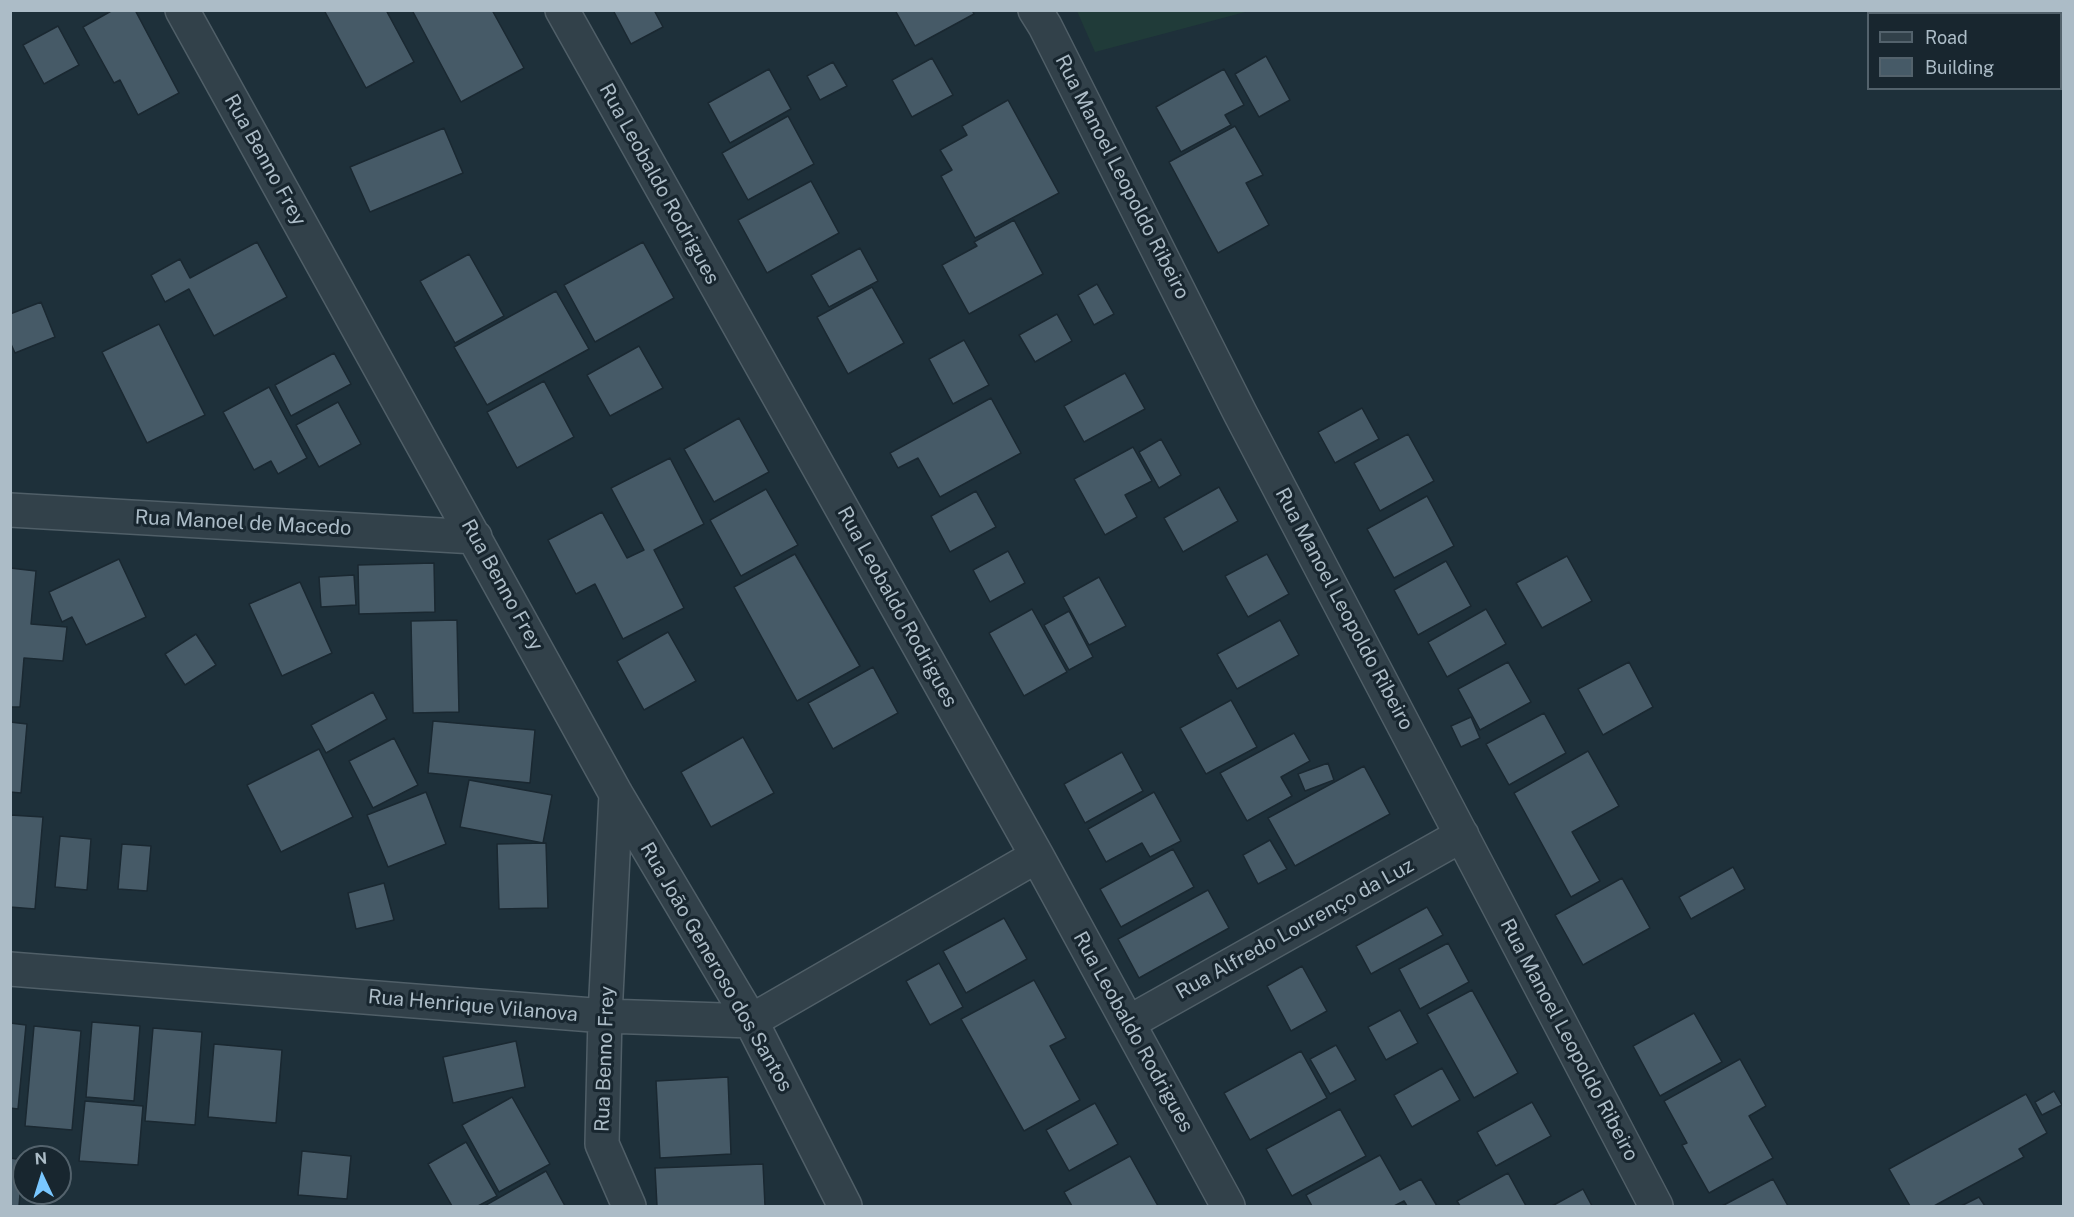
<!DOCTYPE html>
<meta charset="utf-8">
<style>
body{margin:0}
#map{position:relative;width:2074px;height:1217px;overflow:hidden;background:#1e303a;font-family:"Public Sans",sans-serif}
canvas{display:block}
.frame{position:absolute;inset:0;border:12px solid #acbcc7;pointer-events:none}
.legend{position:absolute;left:1867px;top:12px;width:195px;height:78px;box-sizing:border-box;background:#18262f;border:2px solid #53626c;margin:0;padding:8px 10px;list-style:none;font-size:18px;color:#acbcc7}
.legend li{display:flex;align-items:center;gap:12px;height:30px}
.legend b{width:30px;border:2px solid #53626c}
.north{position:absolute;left:12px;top:1145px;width:60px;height:60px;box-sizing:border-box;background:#18262f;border:2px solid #53626c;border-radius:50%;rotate:356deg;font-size:16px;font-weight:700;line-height:24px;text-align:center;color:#acbcc7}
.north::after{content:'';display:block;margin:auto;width:21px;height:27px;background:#79c7ff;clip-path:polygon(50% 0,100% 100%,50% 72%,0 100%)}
</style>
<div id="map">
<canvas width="2074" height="1217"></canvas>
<div class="frame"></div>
<ul class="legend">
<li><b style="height:8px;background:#32414a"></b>Road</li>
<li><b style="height:16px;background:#465a67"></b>Building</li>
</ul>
<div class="north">N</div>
</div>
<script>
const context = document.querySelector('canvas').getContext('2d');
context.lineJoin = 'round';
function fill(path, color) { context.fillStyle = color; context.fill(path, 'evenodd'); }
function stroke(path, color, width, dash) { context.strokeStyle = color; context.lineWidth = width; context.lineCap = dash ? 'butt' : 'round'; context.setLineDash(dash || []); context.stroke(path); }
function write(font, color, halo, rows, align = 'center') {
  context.font = font + ' "Public Sans",sans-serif'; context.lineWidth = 6; context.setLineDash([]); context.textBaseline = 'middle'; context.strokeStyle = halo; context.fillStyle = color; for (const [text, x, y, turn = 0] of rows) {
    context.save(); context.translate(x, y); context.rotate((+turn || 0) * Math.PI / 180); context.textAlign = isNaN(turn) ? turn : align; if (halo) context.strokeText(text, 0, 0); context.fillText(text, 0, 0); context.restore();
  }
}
const green = new Path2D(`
 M 1077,11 L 1249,11 L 1095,52 Z`);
const building = new Path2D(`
 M 113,10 L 135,10 L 179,93 L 138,115 L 120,80 L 114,83 L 83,27 Z
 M 324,10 L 386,10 L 414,62 L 366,88 Z
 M 412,10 L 492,10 L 524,68 L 461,102 Z
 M 613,10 L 654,10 L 663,27 L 631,44 Z
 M 895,10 L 972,10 L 974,14 L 915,46 Z
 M 58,26 L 79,65 L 44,84 L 23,45 Z
 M 1266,56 L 1290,100 L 1259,117 L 1235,74 Z
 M 932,58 L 953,95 L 912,117 L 892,80 Z
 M 833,62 L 847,86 L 820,100 L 807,76 Z
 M 769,69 L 791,109 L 730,143 L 708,103 Z
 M 1224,69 L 1244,105 L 1225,115 L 1231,125 L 1181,152 L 1156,107 Z
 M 1008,100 L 1059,193 L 975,238 L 941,176 L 952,170 L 940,150 L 967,135 L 962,126 Z
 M 788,116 L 814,164 L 748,200 L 722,153 Z
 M 1235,126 L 1263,175 L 1246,183 L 1269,225 L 1218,253 L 1169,162 Z
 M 444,128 L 463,173 L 370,212 L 350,167 Z
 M 811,181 L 839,233 L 767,273 L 738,220 Z
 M 1014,220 L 1043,274 L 969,314 L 942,265 L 977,246 L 974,242 Z
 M 257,242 L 287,297 L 214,336 L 189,289 L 165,302 L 151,275 L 180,259 L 190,278 Z
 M 643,242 L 674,298 L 595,342 L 564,285 Z
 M 860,248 L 878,281 L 829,307 L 811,275 Z
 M 469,254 L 504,316 L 455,343 L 420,281 Z
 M 1097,284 L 1114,314 L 1094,325 L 1078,295 Z
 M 872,287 L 904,343 L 848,374 L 817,317 Z
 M 556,291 L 589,349 L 487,405 L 454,347 Z
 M 41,302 L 55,337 L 15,353 L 10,342 L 10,314 Z
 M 1057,314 L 1072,341 L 1035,362 L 1019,335 Z
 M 159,324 L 205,415 L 147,443 L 102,352 Z
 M 964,340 L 989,385 L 953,404 L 929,359 Z
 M 639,346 L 663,388 L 610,416 L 587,375 Z
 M 334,353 L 351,384 L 291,416 L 275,385 Z
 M 1125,373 L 1145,409 L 1084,442 L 1064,406 Z
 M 544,381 L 574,437 L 517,468 L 487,412 Z
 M 269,387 L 307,458 L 278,474 L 271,461 L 254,470 L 223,412 Z
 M 991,398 L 1021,453 L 940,497 L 918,458 L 898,468 L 890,453 Z
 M 338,402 L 361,444 L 319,467 L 296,425 Z
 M 1362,408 L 1379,439 L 1335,463 L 1318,432 Z
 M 739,418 L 769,472 L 714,502 L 684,449 Z
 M 1408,434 L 1434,481 L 1380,511 L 1354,463 Z
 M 1161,439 L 1181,475 L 1159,488 L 1139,452 Z
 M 1133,447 L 1152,481 L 1125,495 L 1137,517 L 1105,535 L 1074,479 Z
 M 670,458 L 704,524 L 654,550 L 684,608 L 623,639 L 595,584 L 576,594 L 548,540 L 602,512 L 627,558 L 644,550 L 611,488 Z
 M 1219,487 L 1238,521 L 1183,552 L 1164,518 Z
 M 766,489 L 798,545 L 741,576 L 710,520 Z
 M 976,491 L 996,527 L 950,552 L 931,516 Z
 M 1427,496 L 1454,546 L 1394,578 L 1367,529 Z
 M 1008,551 L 1025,583 L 990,602 L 973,570 Z
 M 795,554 L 860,666 L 797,701 L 734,587 Z
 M 1267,554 L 1289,594 L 1248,617 L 1225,576 Z
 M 1567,556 L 1592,601 L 1542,628 L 1516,583 Z
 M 119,559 L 146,617 L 86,645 L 72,617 L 62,622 L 49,592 Z
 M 1446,561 L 1471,606 L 1418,635 L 1394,590 Z
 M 434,563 L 435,612 L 359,614 L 358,565 Z
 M 10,568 L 36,571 L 31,624 L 67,627 L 63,661 L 24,658 L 20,707 L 10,707 Z
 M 354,575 L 356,605 L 321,607 L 319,577 Z
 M 1099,577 L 1126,626 L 1089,645 L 1063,597 Z
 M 300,582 L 332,653 L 282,676 L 249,604 Z
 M 1032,609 L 1067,672 L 1024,696 L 989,633 Z
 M 1486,609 L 1506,644 L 1447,677 L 1428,642 Z
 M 1069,611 L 1093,657 L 1069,670 L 1044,625 Z
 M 457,620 L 459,712 L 413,713 L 411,621 Z
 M 1280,620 L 1299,655 L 1237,689 L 1217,654 Z
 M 668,632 L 696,681 L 644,710 L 617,661 Z
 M 196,634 L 216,665 L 185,685 L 165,654 Z
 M 1508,662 L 1531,702 L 1480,730 L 1458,689 Z
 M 1629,662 L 1653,707 L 1603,735 L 1578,689 Z
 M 873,667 L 898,713 L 833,749 L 808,703 Z
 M 373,692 L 387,719 L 326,753 L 311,725 Z
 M 1231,700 L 1257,747 L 1206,774 L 1180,728 Z
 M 1544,713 L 1566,753 L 1509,785 L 1486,744 Z
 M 1471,717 L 1480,738 L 1461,747 L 1451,726 Z
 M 433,721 L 535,730 L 530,783 L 428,773 Z
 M 10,722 L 27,724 L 21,793 L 10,792 Z
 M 1294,733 L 1310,761 L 1281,777 L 1292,796 L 1247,821 L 1220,773 Z
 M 743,737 L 774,793 L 711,827 L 681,772 Z
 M 394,738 L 418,785 L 373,808 L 349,761 Z
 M 319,749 L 353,817 L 281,852 L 247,785 Z
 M 1588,751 L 1619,806 L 1572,832 L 1600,881 L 1571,897 L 1514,793 Z
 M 1122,752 L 1143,791 L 1085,823 L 1064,784 Z
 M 1328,763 L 1334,780 L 1305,791 L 1298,774 Z
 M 1364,766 L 1390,814 L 1295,866 L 1268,818 Z
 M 469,780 L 552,795 L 543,843 L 460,827 Z
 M 426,792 L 446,844 L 388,867 L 367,815 Z
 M 1154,792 L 1181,841 L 1150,857 L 1142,843 L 1106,862 L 1088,829 Z
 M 10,815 L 43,817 L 35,909 L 10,907 Z
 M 60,836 L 91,839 L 87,890 L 55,887 Z
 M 1270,840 L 1287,869 L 1258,884 L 1243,855 Z
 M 546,843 L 548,908 L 499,909 L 497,844 Z
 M 122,844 L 151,846 L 147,891 L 118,889 Z
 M 1173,849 L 1194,887 L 1121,927 L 1100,889 Z
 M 1733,867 L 1745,889 L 1691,919 L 1679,897 Z
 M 1622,878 L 1650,928 L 1583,965 L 1555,915 Z
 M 384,883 L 394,920 L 356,929 L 348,893 Z
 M 1208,890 L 1229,928 L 1139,978 L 1118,939 Z
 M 1427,907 L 1443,935 L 1371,974 L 1356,946 Z
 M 1004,918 L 1027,959 L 966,993 L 943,951 Z
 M 1448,943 L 1469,982 L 1420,1009 L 1399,969 Z
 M 939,963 L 963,1007 L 930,1025 L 906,981 Z
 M 1302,966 L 1327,1011 L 1291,1031 L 1267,986 Z
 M 1034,980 L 1066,1038 L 1050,1046 L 1080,1100 L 1024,1131 L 961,1019 Z
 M 1472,990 L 1518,1073 L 1474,1098 L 1427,1014 Z
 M 1400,1010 L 1418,1043 L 1386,1060 L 1368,1027 Z
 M 1694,1013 L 1722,1062 L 1660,1096 L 1633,1046 Z
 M 92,1022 L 140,1026 L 134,1101 L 86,1097 Z
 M 10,1023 L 26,1025 L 18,1109 L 10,1108 Z
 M 34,1026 L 81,1031 L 72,1130 L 25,1126 Z
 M 153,1028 L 202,1032 L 195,1125 L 145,1121 Z
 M 516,1041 L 525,1087 L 453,1103 L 443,1057 Z
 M 214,1044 L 282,1050 L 276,1123 L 208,1117 Z
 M 1336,1045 L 1356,1080 L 1330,1094 L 1310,1059 Z
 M 1301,1051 L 1327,1098 L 1250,1140 L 1224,1093 Z
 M 1740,1059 L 1766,1106 L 1749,1116 L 1773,1158 L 1709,1193 L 1682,1145 L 1687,1143 L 1664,1101 Z
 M 1442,1068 L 1460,1100 L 1412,1127 L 1394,1095 Z
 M 728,1077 L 731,1154 L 660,1158 L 656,1081 Z
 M 2054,1091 L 2062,1105 L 2042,1115 L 2035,1102 Z
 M 2026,1094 L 2047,1133 L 2019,1149 L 2024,1157 L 1934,1206 L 1910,1206 L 1889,1169 Z
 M 512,1097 L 550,1164 L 499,1192 L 462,1125 Z
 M 85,1101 L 143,1106 L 138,1165 L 79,1161 Z
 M 1532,1102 L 1551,1136 L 1496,1166 L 1477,1132 Z
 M 1095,1103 L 1118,1144 L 1069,1171 L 1046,1130 Z
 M 1340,1109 L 1366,1156 L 1292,1196 L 1266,1149 Z
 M 466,1142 L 497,1196 L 478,1206 L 452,1206 L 428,1164 Z
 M 302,1151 L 351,1156 L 347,1199 L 298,1195 Z
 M 1380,1155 L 1400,1190 L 1421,1179 L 1437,1206 L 1407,1206 L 1404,1201 L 1394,1206 L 1312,1206 L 1306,1195 Z
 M 1130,1156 L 1158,1206 L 1072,1206 L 1064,1192 Z
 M 10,1158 L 23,1160 L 19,1206 L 10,1206 Z
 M 763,1164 L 765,1206 L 657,1206 L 655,1168 Z
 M 546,1171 L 565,1206 L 486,1206 L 486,1205 Z
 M 1508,1173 L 1526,1206 L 1460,1206 L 1457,1201 Z
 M 1773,1179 L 1788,1206 L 1722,1206 Z
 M 1583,1189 L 1592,1206 L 1552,1206 Z
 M 1979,1197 L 1985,1206 L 1961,1206 Z`);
const minor = new Path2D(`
 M 182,10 L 616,794 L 751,1021 L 845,1206
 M 562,10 L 1037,856 L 1228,1206
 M 1035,10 L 1045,26 L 1240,413 L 1656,1206
 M 10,510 L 475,537
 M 616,794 L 605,1016 L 602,1144 L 629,1206
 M 10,969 L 605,1016 L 751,1021 L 1037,856
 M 1128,1023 L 1462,835`);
const streetNames = [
 ["Rua Benno Frey",265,160,61],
 ["Rua Manoel Leopoldo Ribeiro",1122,177,63],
 ["Rua Leobaldo Rodrigues",659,184,61],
 ["Rua Manoel de Macedo",243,523,3],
 ["Rua Benno Frey",502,585,61],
 ["Rua Leobaldo Rodrigues",897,607,61],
 ["Rua Manoel Leopoldo Ribeiro",1344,609,62],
 ["Rua Alfredo Lourenço da Luz",1295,929,-29],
 ["Rua João Generoso dos Santos",716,967,60],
 ["Rua Henrique Vilanova",473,1006,5],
 ["Rua Leobaldo Rodrigues",1133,1032,61],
 ["Rua Manoel Leopoldo Ribeiro",1569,1040,62],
 ["Rua Benno Frey",605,1059,-88]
];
fill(green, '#203b39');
fill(building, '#465a67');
stroke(building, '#1a2831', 1.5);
stroke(minor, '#505f68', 36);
stroke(minor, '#32414a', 33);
write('20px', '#acbcc7', '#18262f', streetNames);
</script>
